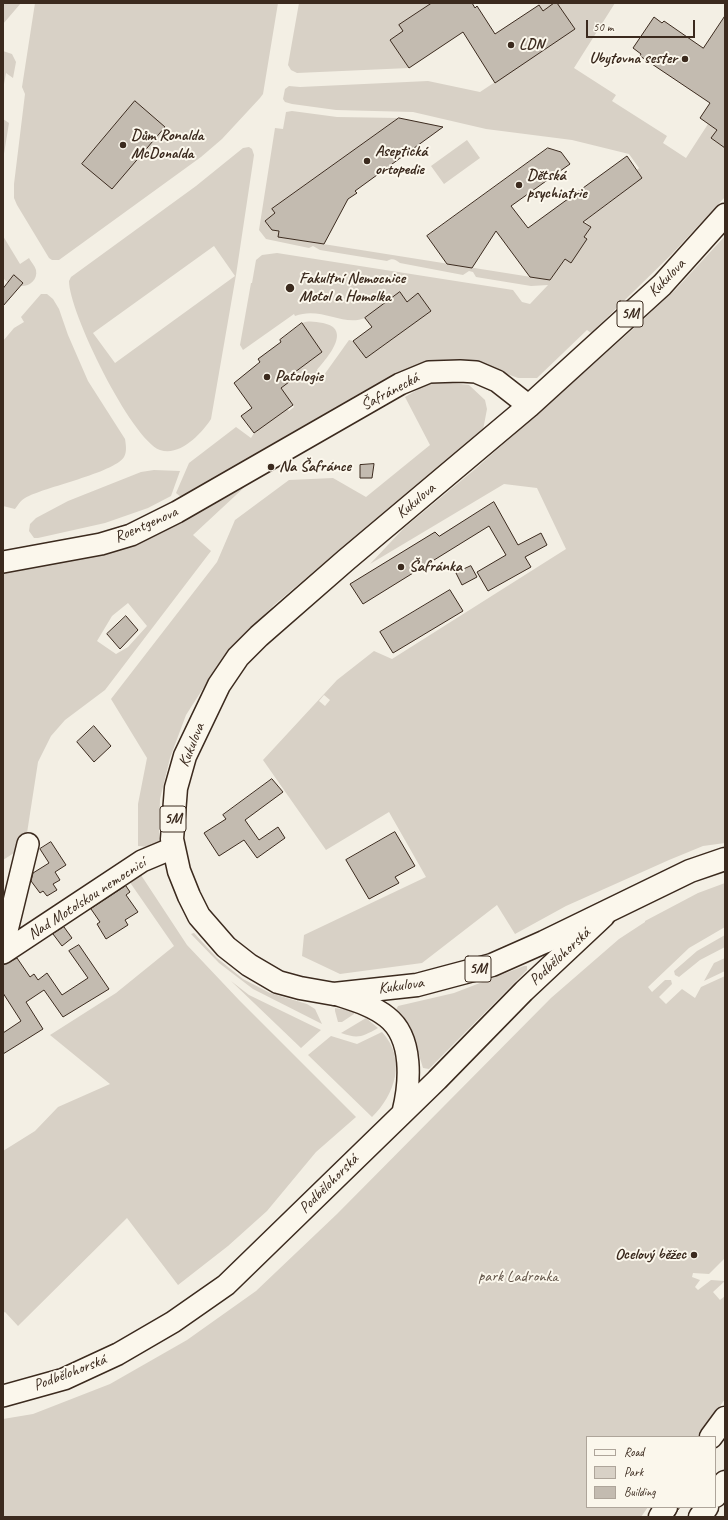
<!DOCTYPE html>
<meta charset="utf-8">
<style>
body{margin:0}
#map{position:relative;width:728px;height:1520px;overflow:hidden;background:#f3efe4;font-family:Caveat,sans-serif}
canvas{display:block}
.frame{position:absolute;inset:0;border:4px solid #3b2a1e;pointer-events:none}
.legend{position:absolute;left:586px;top:1436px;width:130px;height:72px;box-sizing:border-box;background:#fbf7ec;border:1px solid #aea59a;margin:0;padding:5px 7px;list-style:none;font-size:12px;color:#3b2a1e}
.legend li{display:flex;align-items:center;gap:8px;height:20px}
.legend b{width:20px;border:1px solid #aea59a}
.scale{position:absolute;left:586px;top:20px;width:109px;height:18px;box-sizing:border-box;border:2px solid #3b2a1e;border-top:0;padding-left:5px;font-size:12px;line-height:14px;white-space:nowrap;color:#3b2a1e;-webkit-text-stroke:3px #fbf7ec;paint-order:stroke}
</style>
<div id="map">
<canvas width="728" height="1520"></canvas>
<div class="frame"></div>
<ul class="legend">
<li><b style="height:5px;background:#fbf7ec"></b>Road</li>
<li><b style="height:11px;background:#d8d1c6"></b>Park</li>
<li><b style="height:11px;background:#c3bbb0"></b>Building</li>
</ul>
<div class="scale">50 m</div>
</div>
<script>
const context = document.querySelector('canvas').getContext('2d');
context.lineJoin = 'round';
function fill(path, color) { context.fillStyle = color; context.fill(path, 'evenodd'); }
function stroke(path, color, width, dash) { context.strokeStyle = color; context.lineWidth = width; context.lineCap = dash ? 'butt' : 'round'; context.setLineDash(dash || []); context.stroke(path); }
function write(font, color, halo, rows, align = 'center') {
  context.font = font + ' Caveat,sans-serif'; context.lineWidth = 4; context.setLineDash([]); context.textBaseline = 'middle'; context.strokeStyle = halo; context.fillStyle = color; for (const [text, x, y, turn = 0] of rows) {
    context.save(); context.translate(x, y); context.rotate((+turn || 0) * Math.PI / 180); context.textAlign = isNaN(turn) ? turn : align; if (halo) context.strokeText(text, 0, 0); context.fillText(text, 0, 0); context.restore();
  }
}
const green = new Path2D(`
 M 3,3 L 21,3 L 3,24 Z
 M 35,3 L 278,3 L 263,94 L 260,98 L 222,139 L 201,157 L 59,260 L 52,260 L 49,258 L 17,205 L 14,198 L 14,184 L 25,94 L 22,87 Z
 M 299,3 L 432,3 L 400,26 L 403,31 L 390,40 L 409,68 L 297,73 L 291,70 L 288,65 Z
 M 538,3 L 554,3 L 543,11 Z
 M 557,3 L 615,3 L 574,68 L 616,95 L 612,101 L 667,136 L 663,143 L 686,158 L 708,124 L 717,130 L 711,138 L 722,146 L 725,141 L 725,197 L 671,255 L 591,333 L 587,330 L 537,378 L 518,378 L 480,364 L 401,373 L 181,497 L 176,493 L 189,463 L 236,427 L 251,438 L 254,433 L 287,409 L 289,411 L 294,407 L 281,388 L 293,379 L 291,375 L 322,352 L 302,323 C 310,320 315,322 323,323 C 353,329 327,358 317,370 L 324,375 L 349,340 L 353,341 L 366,358 L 431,311 L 418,293 L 407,302 L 400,292 C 390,300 375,314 365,318 C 343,327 321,306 295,316 L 294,314 L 243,350 L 240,345 L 251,283 L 252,283 L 256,260 L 262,255 L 277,253 L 513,290 L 522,302 L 530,304 L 548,285 L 531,286 L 476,277 L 473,272 L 469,271 L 463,275 L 400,263 C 395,259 392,258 387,261 L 320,250 L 313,246 L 309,248 L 266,239 L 259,230 L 275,128 L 283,129 L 286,112 L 292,111 L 337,117 L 399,118 L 272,209 L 275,213 L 265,221 L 272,229 L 279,231 L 279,237 L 550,280 L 565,259 L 571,263 L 587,239 L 584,237 L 591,227 L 585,221 L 642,178 L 637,170 L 639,168 L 629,154 L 572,140 L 486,129 L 413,112 L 336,110 L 292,104 L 285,102 L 283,99 L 285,89 L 289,86 L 300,87 L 428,81 L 480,92 L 575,29 Z
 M 3,51 L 12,54 L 16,62 L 13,78 L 6,73 L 3,90 Z
 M 3,119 L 9,123 L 3,160 Z
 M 467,140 L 480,158 L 444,184 L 431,166 Z
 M 249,147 L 252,149 L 254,155 L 236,275 L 211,419 C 202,433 180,457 160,450 C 131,439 69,312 69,281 L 71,277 L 196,186 L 243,148 ZM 214,246 L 235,276 L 115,363 L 93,333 Z
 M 3,236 L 20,264 L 29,258 C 31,262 35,266 36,270 C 38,280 29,287 20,286 L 23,283 L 14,276 L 8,283 L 3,278 Z
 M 725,236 L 725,843 L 703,846 L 669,860 L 566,906 L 515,934 L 497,905 L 422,963 L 340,974 L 302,956 L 304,935 L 426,877 L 389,812 L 326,850 L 263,760 L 337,680 L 374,651 L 392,659 L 566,549 L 537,488 L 504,484 L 370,564 L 404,528 L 474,470 L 632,330 L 676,289 ZM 324,695 L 330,700 L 325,706 L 319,701 Z
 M 41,294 L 47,294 L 53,299 L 59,309 L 68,335 L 88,381 L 125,439 C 126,445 127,452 124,457 C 114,473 44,487 25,498 C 21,500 18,505 15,509 L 3,506 L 3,341 L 14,328 L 24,322 L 21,317 Z
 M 451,383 L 469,385 L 485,400 L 487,409 L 483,430 L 274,605 L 220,662 L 186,715 L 170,758 L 160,799 L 159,842 L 148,847 L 138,846 L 138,804 L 147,758 L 111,699 L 217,562 L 235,520 L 289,480 L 333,478 L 366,497 L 430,445 L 405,397 L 427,384 Z
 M 154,470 L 180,471 L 171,496 L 148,508 L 105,523 L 38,538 L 34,538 L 29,531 L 30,524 L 36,518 L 68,501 L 141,472 Z
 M 250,482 L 193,535 L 211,551 L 105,690 L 65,720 L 51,736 L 38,762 L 25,846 L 3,860 L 3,570 ZM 128,603 L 147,626 L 128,647 L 116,654 L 97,641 L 112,616 Z
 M 139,872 L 187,945 L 239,1000 L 356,1117 L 316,1152 L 267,1211 L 228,1246 L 178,1285 L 127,1218 L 18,1326 L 5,1312 L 3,1313 L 3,1151 L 35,1131 L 58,1107 L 110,1084 L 50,1035 L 116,993 L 174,946 L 129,881 Z
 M 725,883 L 725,927 L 689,948 L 648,987 L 652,992 L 665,980 L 671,980 L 672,984 L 659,997 L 666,1004 L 682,989 L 695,998 L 701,987 L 725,976 L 725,1258 L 709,1274 L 693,1273 L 692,1277 L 700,1280 L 695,1287 L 698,1290 L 711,1280 L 725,1281 L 713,1292 L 720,1300 L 725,1296 L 725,1399 L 698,1437 L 587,1437 L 587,1507 L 648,1507 L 641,1517 L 3,1517 L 3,1419 L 33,1414 L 110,1384 L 187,1340 L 256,1291 L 337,1214 L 551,998 L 619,939 L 645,922 L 645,921 L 698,893 Z
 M 194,933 L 217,958 L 243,979 L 270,993 L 307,1004 L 315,1009 L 322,1024 L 253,989 L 219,963 L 191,934 Z
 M 725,935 L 725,947 L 700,960 L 679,977 L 675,975 L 674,971 L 697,951 Z
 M 725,958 L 725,971 L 704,981 L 714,963 Z
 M 524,966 L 527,966 L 527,970 L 429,1069 L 423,1068 L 413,1035 L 396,1010 L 398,1006 L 454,993 Z
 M 231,981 L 249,995 L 321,1030 L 301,1048 Z
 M 335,1008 L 354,1011 L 354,1014 L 342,1022 L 338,1022 L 335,1011 Z
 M 366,1018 L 378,1028 C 362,1037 358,1039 341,1033 Z
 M 382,1032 C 407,1059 395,1095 372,1117 L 308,1055 L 331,1036 L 357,1044 Z`);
const building = new Path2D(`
 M 432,3 L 472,3 L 475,8 L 477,6 L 495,34 L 539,5 L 543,11 L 554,3 L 557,3 L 575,29 L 495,83 L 463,32 L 409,68 L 390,40 L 403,31 L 399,25 Z
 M 725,16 L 725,148 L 711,138 L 717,130 L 700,118 L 710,103 L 640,56 L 641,54 L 633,48 L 654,17 L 662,23 L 664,21 L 703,48 Z
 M 135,101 L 165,127 L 112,189 L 82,164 Z
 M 399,118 L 443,127 L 355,191 L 357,193 L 348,199 L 324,244 L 278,237 L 279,231 L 272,230 L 265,221 L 275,213 L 272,209 Z
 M 548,148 L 561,152 L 570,164 L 511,206 L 528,228 L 627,156 L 642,178 L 583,222 L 591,227 L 584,237 L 587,239 L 571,263 L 565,259 L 550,280 L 530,277 L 496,231 L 472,268 L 447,264 L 427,236 Z
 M 14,275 L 23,283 L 3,306 L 3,289 Z
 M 400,292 L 407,302 L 418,293 L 431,311 L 366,358 L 353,341 L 372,327 L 365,318 Z
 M 302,323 L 322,352 L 291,375 L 293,379 L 281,388 L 293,405 L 254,433 L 241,416 L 252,408 L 234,383 L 260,362 L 258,359 L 281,342 L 280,340 Z
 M 374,464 L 372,478 L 360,478 L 360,465 Z
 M 494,502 L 518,545 L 541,533 L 547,545 L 525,557 L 531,567 L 488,591 L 477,572 L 506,555 L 489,526 L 363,604 L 350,584 L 435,532 L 439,536 Z
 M 471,566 L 477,577 L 462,585 L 456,573 Z
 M 450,590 L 463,611 L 393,653 L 380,632 Z
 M 126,616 L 138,630 L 120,649 L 107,634 Z
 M 94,726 L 111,746 L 94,762 L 77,742 Z
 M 272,779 L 283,792 L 245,820 L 259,840 L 278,827 L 285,838 L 257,858 L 244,840 L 219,856 L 204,833 L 226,819 L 223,815 Z
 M 395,832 L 415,866 L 395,877 L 399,883 L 369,899 L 346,860 Z
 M 51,842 L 66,865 L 55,872 L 60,880 L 53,884 L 57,890 L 47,896 L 43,891 L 40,893 L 31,881 L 33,873 L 49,863 L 40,849 Z
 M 126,886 L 130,892 L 126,895 L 138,912 L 125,920 L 128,925 L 106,939 L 97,924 L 100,922 L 91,909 Z
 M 64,927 L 72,938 L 62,946 L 53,934 Z
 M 79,945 L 109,989 L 63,1017 L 44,990 L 26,1002 L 43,1029 L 3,1054 L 3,1033 L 21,1021 L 3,993 L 3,965 L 17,958 L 30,977 L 34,974 L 38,980 L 47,973 L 62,995 L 88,978 L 69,951 Z`);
const minor = new Path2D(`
 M 3,562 L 101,544 L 131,535 L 177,512 L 400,384 L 429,372 L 460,371 L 476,372 L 497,381 L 529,406
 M 3,947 L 28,844
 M 3,953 L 142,861 L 173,848
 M 335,994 C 353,1000 372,1005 387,1017 C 414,1038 410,1084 403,1112
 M 3,1396 L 64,1379 L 118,1354 L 173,1322 L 226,1285 L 437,1080 L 524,991 L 604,916`);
const major = new Path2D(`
 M 725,215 L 662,285 L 529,406 L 346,560 L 259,636 L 238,657 L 219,685 L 185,756 L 176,788 L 172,839 L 179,871 L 189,896 L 199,916 L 226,947 L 249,965 L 278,982 L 300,988 L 334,994 L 417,985 L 492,965 L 544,942 L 690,871 L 725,859
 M 711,1437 L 725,1418
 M 715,1496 L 725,1482
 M 660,1517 L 666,1507
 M 700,1517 L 707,1507`);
const tram = new Path2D(`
 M 673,1517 L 680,1507`);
const markers = [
 [511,45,4,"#3b2a1e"],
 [685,59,4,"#3b2a1e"],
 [123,145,4,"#3b2a1e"],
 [367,161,4,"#3b2a1e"],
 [519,185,4,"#3b2a1e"],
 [290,288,5,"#3b2a1e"],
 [267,377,4,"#3b2a1e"],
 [271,467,4,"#3b2a1e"],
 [401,567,4,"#3b2a1e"],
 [694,1255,4,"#3b2a1e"]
];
const shields = [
 [630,314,26],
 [173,819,26],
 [478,969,26]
];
const shieldNames = [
 ["5M",630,314],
 ["5M",173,819],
 ["5M",478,969]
];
const poiNames = [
 ["LDN",519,45],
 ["Ubytovna sester",677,59,"right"],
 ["Dům Ronalda",131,136],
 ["McDonalda",131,154],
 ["Aseptická",375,152],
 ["ortopedie",375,170],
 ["Dětská",527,176],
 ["psychiatrie",527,194],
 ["Fakultní Nemocnice",299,279],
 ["Motol a Homolka",299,297],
 ["Patologie",275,377],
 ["Na Šafránce",279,467],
 ["Šafránka",409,567],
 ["Ocelový běžec",686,1255,"right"]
];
const streetNames = [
 ["Kukulova",667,278,-46],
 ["Šafránecká",390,392,-28],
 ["Kukulova",416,501,-40],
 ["Roentgenova",146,525,-24],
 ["Kukulova",192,745,-68],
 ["Nad Motolskou nemocnicí",87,899,-33],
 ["Podbělohorská",560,957,-43],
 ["Kukulova",401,986,-8],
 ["Podbělohorská",329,1184,-45],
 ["Podbělohorská",70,1373,-21]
];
const parkNames = [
 ["park Ladronka",518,1277]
];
fill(green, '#d8d1c6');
fill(building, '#c3bbb0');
stroke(building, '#3b2a1e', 1);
stroke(minor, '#3b2a1e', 24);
stroke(major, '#3b2a1e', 25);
stroke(minor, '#fbf7ec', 21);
stroke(major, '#fbf7ec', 22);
stroke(tram, '#3b2a1e', 1);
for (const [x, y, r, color] of markers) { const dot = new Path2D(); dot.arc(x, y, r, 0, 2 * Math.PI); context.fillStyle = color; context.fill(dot); stroke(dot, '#fbf7ec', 1.5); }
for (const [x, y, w] of shields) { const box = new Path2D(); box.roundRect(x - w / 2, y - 13, w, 26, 3); context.fillStyle = '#fbf7ec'; context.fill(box); stroke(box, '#3b2a1e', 1); }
write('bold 15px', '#3b2a1e', null, shieldNames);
write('bold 16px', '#3b2a1e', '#fbf7ec', poiNames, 'left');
write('16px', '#3b2a1e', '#fbf7ec', streetNames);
write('16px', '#625448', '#fbf7ec', parkNames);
</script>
